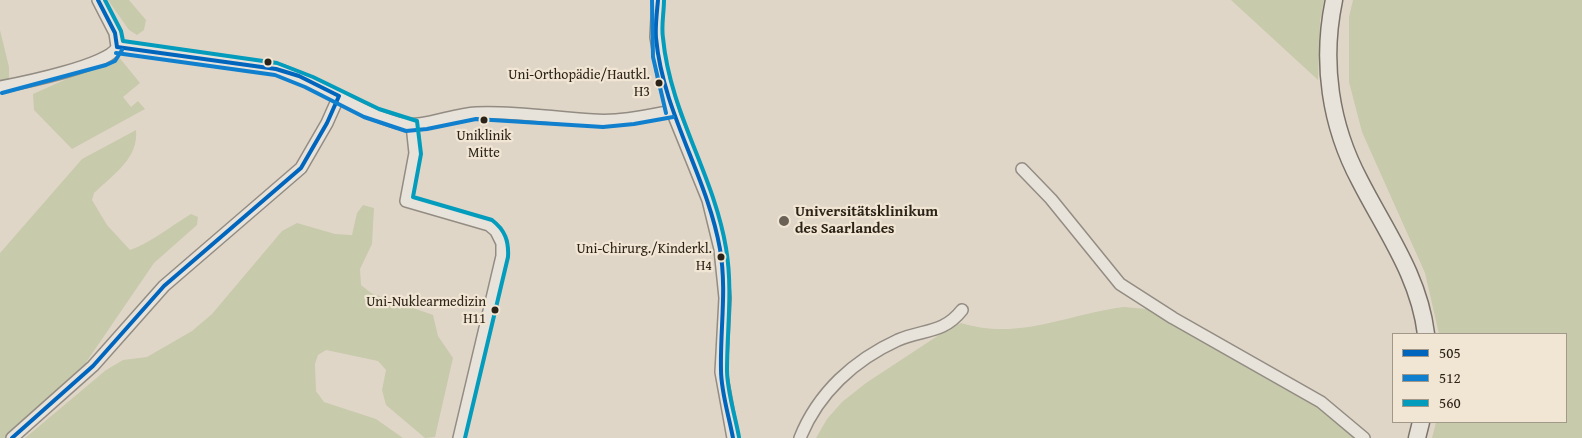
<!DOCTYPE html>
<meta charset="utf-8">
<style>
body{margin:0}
#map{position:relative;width:1582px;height:438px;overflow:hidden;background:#e0d6c8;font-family:"Gentium Book Plus",serif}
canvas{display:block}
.legend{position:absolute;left:1392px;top:333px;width:175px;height:90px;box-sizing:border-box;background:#f1e6d4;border:1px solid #a29889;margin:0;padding:6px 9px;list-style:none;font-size:15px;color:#2c2318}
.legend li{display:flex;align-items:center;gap:10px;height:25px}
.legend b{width:25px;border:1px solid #a29889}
</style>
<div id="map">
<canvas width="1582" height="438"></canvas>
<ul class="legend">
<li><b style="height:6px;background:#0065bd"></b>505</li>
<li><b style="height:6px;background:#1080ce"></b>512</li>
<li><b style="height:6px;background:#049cbc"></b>560</li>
</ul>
</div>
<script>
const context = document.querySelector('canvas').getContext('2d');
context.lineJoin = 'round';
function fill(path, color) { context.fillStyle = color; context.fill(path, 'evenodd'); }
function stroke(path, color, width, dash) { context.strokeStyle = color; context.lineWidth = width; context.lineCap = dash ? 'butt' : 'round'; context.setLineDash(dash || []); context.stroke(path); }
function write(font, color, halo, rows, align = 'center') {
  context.font = font + ' "Gentium Book Plus",serif'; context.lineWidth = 4.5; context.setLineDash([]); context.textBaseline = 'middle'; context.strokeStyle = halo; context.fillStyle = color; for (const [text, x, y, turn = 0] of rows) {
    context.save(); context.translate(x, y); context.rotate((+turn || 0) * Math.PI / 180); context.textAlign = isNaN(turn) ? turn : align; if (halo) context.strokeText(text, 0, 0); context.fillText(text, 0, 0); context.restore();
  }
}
const green = new Path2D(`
 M 108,0 L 129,0 L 146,20 L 144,30 L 137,35 L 129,30 Z
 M 1231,0 L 1324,0 L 1320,21 L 1318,80 Z
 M 1353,0 L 1582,0 L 1582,438 L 1432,438 L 1436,422 L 1566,422 L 1566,334 L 1439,334 L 1425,273 L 1362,132 L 1349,82 L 1349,17 Z
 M 0,30 L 9,67 L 9,79 L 0,80 Z
 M 118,56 L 140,83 L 123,97 L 131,107 L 138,101 L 145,109 L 72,149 L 34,110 L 33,94 Z
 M 136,130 C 139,158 113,175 94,193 L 92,200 L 107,225 L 130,250 C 152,242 171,226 191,214 L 198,217 L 197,225 L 154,263 L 85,364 L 7,438 L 0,438 L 0,253 L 82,159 Z
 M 363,205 L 374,208 L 372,244 L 360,269 L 361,285 L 371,293 L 433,315 L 438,336 L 453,358 L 435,437 L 425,438 L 386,405 L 382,390 L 386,370 L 378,361 L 326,350 L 318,355 L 315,364 L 316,391 L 324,402 L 376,419 L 403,438 L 25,438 L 106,370 L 123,360 L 147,357 L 192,331 L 212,314 L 282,231 L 297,223 L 335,234 L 352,235 L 357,213 Z
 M 1124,307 L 1147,309 L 1320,406 L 1358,438 L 816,438 L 827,419 L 842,402 L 866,383 L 945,331 L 961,323 C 1019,341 1067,314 1124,307 Z`);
const street = new Path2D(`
 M 658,0 L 656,37 L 663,79 L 674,116 L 708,200 L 720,249 L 725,298 L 721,372 L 733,438
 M 117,47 L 276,69 C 319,82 355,111 398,123 C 422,129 451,114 476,113 C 515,111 554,118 593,120 C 620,122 646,116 672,111
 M 0,87 C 21,83 110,65 117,47 L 115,33 L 98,0
 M 412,125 L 415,153 L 406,201 L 489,225 L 496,231 L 502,243 L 502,256 L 459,438
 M 1022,169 L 1051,199 L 1120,284 L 1173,318 L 1321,402 L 1364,438
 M 12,438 L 93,366 L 164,286 L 301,168 L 327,123 L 339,96
 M 800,438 C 818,393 854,360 898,340 C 924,329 943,334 962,310`);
const secondary = new Path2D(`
 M 1334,0 C 1321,62 1330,125 1360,181 C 1386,232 1419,276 1426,334
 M 1417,438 L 1421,422`);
const bus1 = new Path2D(`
 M 98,0 L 115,33 L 117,47
 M 658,0 C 657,12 655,26 656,38 C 663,113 707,176 720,249 C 727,290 720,329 721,370 C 721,392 729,416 733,438
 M 117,47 L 276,69 L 299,76 L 339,96
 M 12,438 L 93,366 L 164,286 L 301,168 L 327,123 L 339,96`);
const bus2 = new Path2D(`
 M 652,0 L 653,57 L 666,113
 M 116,53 L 275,75 L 305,87 L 364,117 L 406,131 L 427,129 L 476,119 L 603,127 L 634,124 L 673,117
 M 2,93 L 106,65 L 115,61 L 122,50`);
const bus3 = new Path2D(`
 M 105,0 L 121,31 L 123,41 L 277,63 L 313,77 L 379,109 L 417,121 L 421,154 L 413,197 L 492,220 C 505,230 509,241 508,257 L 465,438
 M 664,0 C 664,13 661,26 663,38 C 670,113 714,175 726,248 C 733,289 727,329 727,370 C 727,391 735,415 739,437`);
const markers = [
 [268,62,4.5,"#2c2318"],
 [659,83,4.5,"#2c2318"],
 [484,120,4.5,"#2c2318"],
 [784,221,6,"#6b6256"],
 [721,257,4.5,"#2c2318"],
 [495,310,4.5,"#2c2318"]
];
const busNames = [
 ["Uni-Orthopädie/Hautkl.",650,75],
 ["H3",650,92],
 ["Uniklinik",484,136,"center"],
 ["Mitte",484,153,"center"],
 ["Uni-Chirurg./Kinderkl.",712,249],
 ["H4",712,266],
 ["Uni-Nuklearmedizin",486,302],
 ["H11",486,319]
];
const poiNames = [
 ["Universitätsklinikum",795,212],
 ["des Saarlandes",795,229]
];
fill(green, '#c7caab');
stroke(street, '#928c83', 14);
stroke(secondary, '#7a736a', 19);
stroke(street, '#e7e2da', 11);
stroke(secondary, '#e7e2da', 16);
stroke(bus1, '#0065bd', 4);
stroke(bus2, '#1080ce', 4);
stroke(bus3, '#049cbc', 4);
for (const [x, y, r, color] of markers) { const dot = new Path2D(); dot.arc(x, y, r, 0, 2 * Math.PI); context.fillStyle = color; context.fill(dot); stroke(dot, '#f1e6d4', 2); }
write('14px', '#2c2318', '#f1e6d4', busNames, 'right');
write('bold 15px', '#2c2318', '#f1e6d4', poiNames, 'left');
</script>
